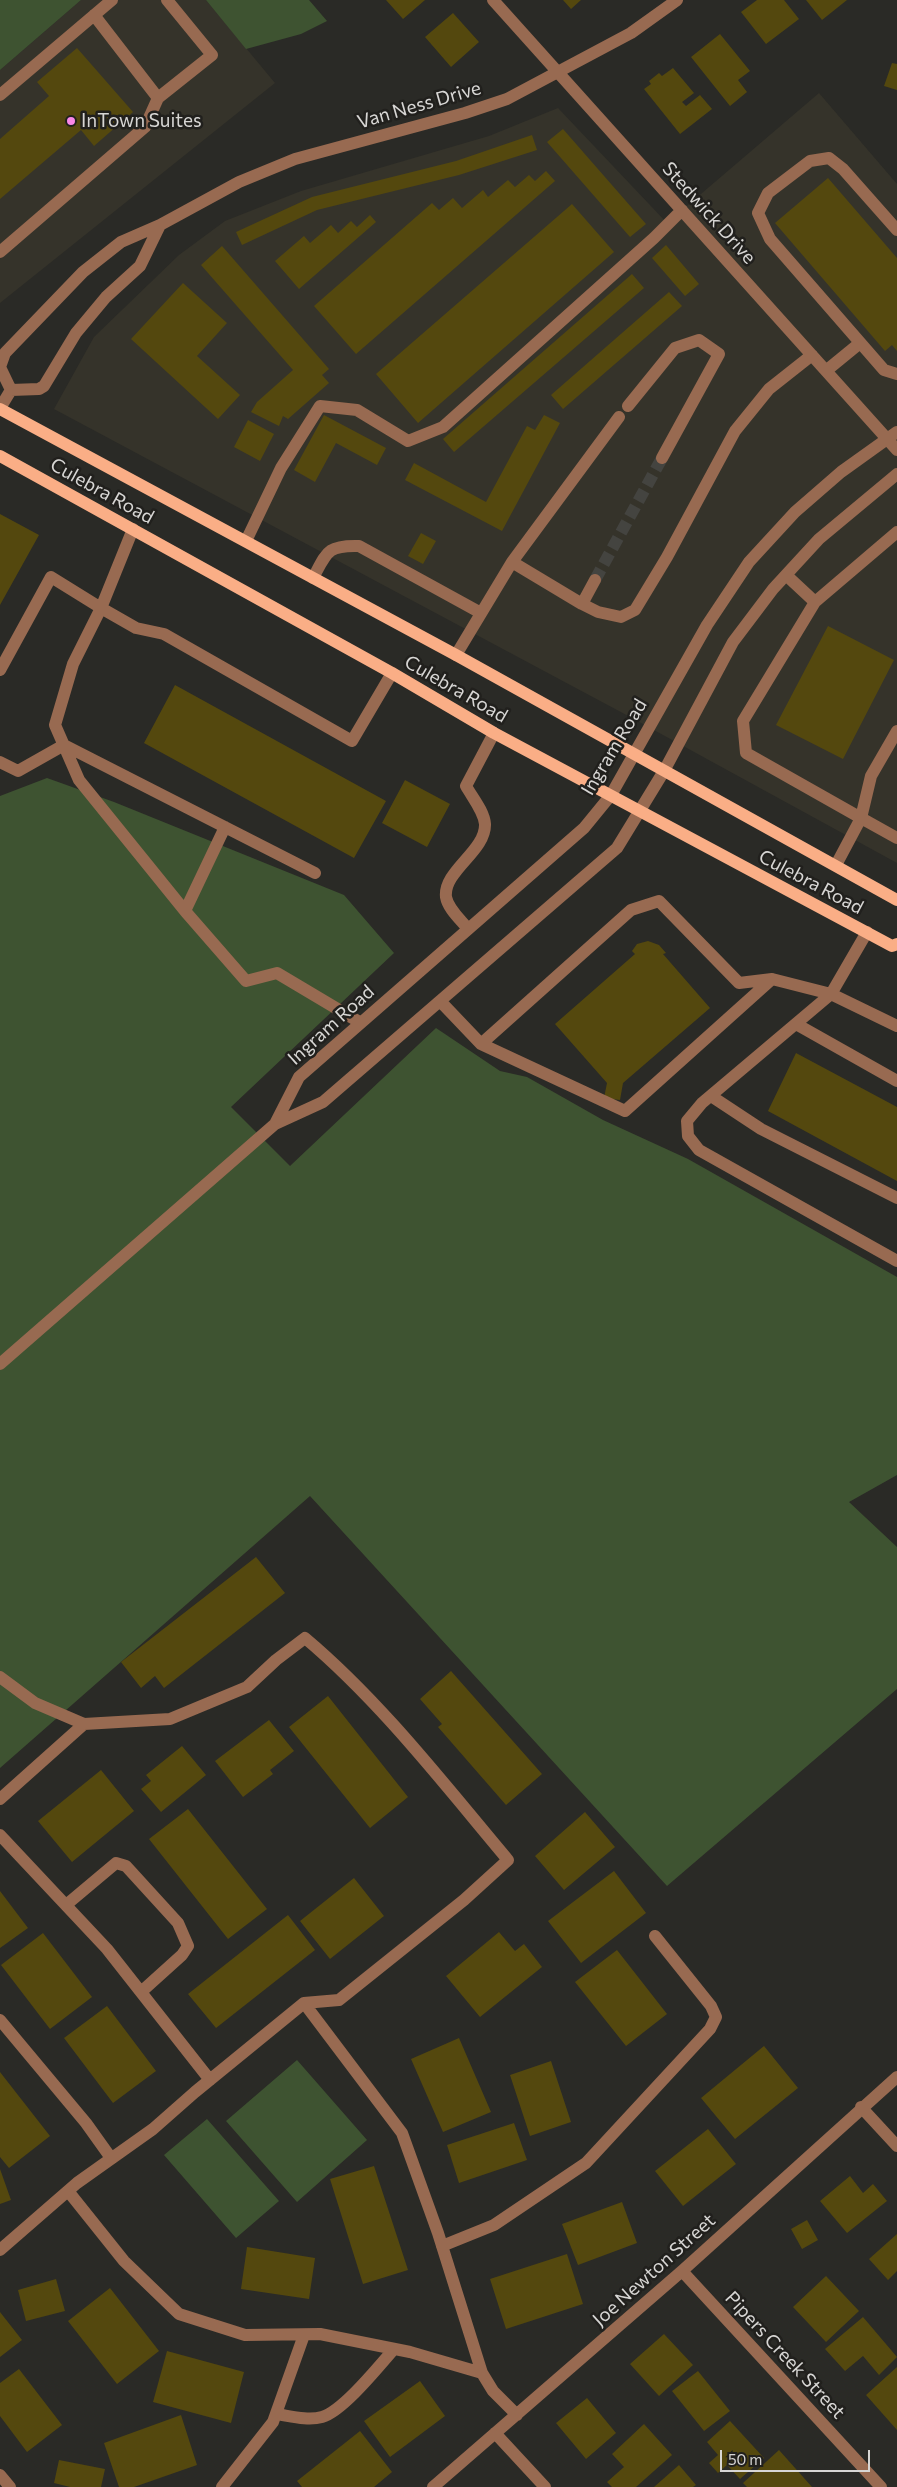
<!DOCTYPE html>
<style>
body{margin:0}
#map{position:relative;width:897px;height:2487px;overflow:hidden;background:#2a2a26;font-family:Commissioner,sans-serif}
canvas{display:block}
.scale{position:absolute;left:720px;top:2450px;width:150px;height:22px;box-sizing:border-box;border:2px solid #d7d6d4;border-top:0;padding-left:6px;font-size:15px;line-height:18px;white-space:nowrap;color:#d7d6d4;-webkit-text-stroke:4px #21201d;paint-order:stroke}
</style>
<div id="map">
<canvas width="897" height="2487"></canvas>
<div class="scale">50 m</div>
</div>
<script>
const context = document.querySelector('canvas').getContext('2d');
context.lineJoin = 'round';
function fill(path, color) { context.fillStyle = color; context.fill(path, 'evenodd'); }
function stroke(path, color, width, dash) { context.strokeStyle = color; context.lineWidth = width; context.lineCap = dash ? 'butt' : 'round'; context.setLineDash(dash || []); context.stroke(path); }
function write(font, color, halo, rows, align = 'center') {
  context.font = font + ' Commissioner,sans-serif'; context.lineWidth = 5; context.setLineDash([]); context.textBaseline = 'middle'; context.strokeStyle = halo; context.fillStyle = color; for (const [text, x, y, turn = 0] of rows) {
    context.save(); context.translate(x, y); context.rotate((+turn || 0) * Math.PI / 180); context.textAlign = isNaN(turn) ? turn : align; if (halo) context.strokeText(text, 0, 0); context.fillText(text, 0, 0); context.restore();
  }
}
const built = new Path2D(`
 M 81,0 L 206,0 L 275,83 L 0,303 L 0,70 Z
 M 819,93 L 897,184 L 897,863 L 632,718 L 54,409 L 94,337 L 179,255 L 225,221 L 301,191 L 489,136 L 558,108 L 667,223 Z`);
const green = new Path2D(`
 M 0,0 L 81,0 L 0,70 Z
 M 206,0 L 309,0 L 327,21 L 301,34 L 246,49 Z
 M 47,778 L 114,802 L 344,895 L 394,953 L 231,1107 L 290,1166 L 436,1028 L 500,1071 L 527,1077 L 603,1120 L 688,1159 L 897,1277 L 897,1475 L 849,1502 L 897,1547 L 897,1689 L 667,1886 L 310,1496 L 0,1768 L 0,796 Z
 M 297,2060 L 367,2140 L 297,2202 L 226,2121 Z
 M 207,2119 L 279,2201 L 236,2238 L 164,2155 Z`);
const building = new Path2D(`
 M 386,0 L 425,0 L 403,19 Z
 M 563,0 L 581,0 L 571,9 Z
 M 757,0 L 784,0 L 799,19 L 766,44 L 741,12 Z
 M 806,0 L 847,0 L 822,20 Z
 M 453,13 L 479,42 L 451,67 L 425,37 Z
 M 720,34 L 750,71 L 738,80 L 747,92 L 730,106 L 691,57 Z
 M 77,48 L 133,112 L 94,146 L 81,130 L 0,199 L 0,139 L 49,96 L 37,82 Z
 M 892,63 L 897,64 L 897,90 L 884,86 Z
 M 673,68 L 694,93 L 682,102 L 686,106 L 700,95 L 712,109 L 680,134 L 644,89 L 651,84 L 649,81 L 659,73 L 662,76 Z
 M 563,129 L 646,224 L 630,237 L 547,142 Z
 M 532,135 L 537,150 L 459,175 L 317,210 L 242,245 L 236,232 L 312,197 L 456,161 Z
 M 546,171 L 555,181 L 356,354 L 314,306 L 432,203 L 439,210 L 453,198 L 462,208 L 483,190 L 488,197 L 508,180 L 515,187 L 529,175 L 535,181 Z
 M 828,178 L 897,258 L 897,351 L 892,345 L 885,351 L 775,223 Z
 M 572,204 L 614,252 L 418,423 L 376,374 Z
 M 370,215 L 376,222 L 299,289 L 275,261 L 304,236 L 310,243 L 331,225 L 338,233 L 351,221 L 357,227 Z
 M 666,245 L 699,284 L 685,296 L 652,258 Z
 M 222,246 L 329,369 L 322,375 L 329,383 L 288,419 L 283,416 L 279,426 L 251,412 L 257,402 L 293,370 L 201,265 Z
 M 632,274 L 644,288 L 454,452 L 443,439 Z
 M 183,283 L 227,323 L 197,356 L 240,395 L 218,419 L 131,339 Z
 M 669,292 L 682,306 L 563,409 L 551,395 Z
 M 324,415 L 386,448 L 377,465 L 336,443 L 315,482 L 294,470 Z
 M 544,415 L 560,423 L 502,531 L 405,480 L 414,463 L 486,502 L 527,426 L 535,430 Z
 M 248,420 L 274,434 L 260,461 L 234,447 Z
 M 0,514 L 39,535 L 0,605 Z
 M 421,533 L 436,541 L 423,564 L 408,556 Z
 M 828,626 L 894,660 L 843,759 L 776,725 Z
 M 175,685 L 386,801 L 354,858 L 144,743 Z
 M 405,780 L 450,804 L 427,847 L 382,823 Z
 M 648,941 L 659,945 L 666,953 L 663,954 L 710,1008 L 623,1083 L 620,1100 L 604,1098 L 607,1083 L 555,1024 L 635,954 L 632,951 L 637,944 Z
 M 796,1053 L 897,1107 L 897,1181 L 768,1111 Z
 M 256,1557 L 285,1593 L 164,1688 L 155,1676 L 141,1688 L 121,1662 Z
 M 451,1671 L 542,1774 L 506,1805 L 438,1727 L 442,1724 L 420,1699 Z
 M 328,1696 L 408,1797 L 370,1828 L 289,1727 Z
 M 269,1720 L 294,1751 L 270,1770 L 273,1774 L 243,1797 L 215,1761 Z
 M 182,1746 L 206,1775 L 161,1812 L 141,1789 L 151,1781 L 146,1775 Z
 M 101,1770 L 134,1811 L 72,1862 L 38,1821 Z
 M 188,1809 L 267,1909 L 228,1939 L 149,1839 Z
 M 585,1812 L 615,1847 L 564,1890 L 535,1856 Z
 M 614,1871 L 646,1913 L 581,1963 L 548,1921 Z
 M 354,1878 L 384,1916 L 330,1959 L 300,1921 Z
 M 0,1891 L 28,1928 L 0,1948 Z
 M 288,1915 L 315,1950 L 216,2028 L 188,1994 Z
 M 499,1932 L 515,1951 L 524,1944 L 542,1967 L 480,2017 L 446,1976 Z
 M 43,1933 L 92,1997 L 50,2029 L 1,1965 Z
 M 617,1950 L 667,2014 L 626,2046 L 575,1982 Z
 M 107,2006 L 156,2071 L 113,2103 L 64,2038 Z
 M 459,2038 L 491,2112 L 443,2132 L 411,2059 Z
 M 764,2046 L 798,2088 L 735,2139 L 701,2098 Z
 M 551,2061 L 571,2122 L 530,2136 L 510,2075 Z
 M 0,2072 L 50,2136 L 9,2168 L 0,2157 Z
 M 514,2123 L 527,2160 L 459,2183 L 447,2145 Z
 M 708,2129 L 736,2164 L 683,2206 L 655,2171 Z
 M 374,2166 L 408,2270 L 363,2284 L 330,2179 Z
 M 0,2169 L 11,2200 L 0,2204 Z
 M 850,2176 L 863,2193 L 873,2184 L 887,2201 L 847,2233 L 820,2201 Z
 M 622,2202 L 637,2243 L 578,2265 L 562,2224 Z
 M 807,2220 L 818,2240 L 802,2249 L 791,2229 Z
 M 897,2234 L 897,2271 L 888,2280 L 869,2259 Z
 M 247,2247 L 315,2258 L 309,2299 L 241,2289 Z
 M 567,2254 L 583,2304 L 506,2329 L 490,2279 Z
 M 826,2276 L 859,2311 L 826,2342 L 793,2307 Z
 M 56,2279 L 65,2311 L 26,2321 L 18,2290 Z
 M 110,2288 L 159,2351 L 117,2384 L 68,2321 Z
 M 0,2312 L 22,2340 L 0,2357 Z
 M 863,2317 L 897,2357 L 879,2375 L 863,2356 L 845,2371 L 825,2349 Z
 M 664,2334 L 693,2365 L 659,2396 L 630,2364 Z
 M 167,2351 L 244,2372 L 231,2423 L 153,2402 Z
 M 897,2367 L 897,2430 L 866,2395 Z
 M 19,2369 L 62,2425 L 27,2452 L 0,2416 L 0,2383 Z
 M 698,2371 L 730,2411 L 704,2431 L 672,2391 Z
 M 420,2381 L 445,2416 L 390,2457 L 364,2421 Z
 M 587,2398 L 616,2433 L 586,2459 L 556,2423 Z
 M 181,2415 L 197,2465 L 134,2487 L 119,2487 L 104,2443 Z
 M 730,2421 L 764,2458 L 740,2479 L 727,2465 L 718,2473 L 709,2463 L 718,2455 L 707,2442 Z
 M 644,2424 L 672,2455 L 636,2487 L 612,2487 L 607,2482 L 624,2467 L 612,2454 Z
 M 360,2431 L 392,2472 L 374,2487 L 302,2487 L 297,2481 Z
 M 779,2450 L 812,2487 L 747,2487 L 743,2483 Z
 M 59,2460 L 105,2469 L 101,2487 L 70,2487 L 54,2483 Z
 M 679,2465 L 696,2485 L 693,2487 L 654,2487 Z`);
const minorTunnel = new Path2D(`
 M 595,580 L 662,458`);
const minor = new Path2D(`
 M 493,0 L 897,450
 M 94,15 L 158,98
 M 0,95 L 112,0
 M 897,230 L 843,169 L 829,158 L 810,161 L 768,193 L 758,213 L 770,239 L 884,370 L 897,374
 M 0,252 L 145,127 L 158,98 L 212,55 L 167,0
 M 827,370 L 860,343
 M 11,390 L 0,367 L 5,353 L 83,272 L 121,242 L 160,225 L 239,182 L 295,159 L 465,113 L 507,99 L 631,33 L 677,0
 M 11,390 L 39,389 L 44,386 L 76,333 L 106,297 L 140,266 L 160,225
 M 628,406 L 675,348 L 699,340 L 719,354 L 662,458
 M 0,408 L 11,390
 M 246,541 L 281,468 L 320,406 L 357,410 L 408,441 L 443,427 L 654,238 L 682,210
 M 512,562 L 582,604 L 598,612 L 621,617 L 635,610 L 667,557 L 735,431 L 769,389 L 812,355
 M 786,575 L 815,602 L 897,532
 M 313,578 C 327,552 327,545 359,546 L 481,613
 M 815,602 L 743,721 L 746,753 L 861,818 L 836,865
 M 582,604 L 595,580
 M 456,655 L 512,562 L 619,417
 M 0,670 L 51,577 L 101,608 L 133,529
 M 897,731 L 871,776 L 861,818 L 897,838
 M 0,762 L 18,771 L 64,745 L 315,873
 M 185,911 L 225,827
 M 468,929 C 461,920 448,909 446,897 C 443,871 486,851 485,824 C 484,811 472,797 466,786 L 494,733
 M 440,1001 L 481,1044 L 625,1111 L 772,979 L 831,994 L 867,932
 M 361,1023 L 277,973 L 246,981 L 185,911 L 79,780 L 55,725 L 73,664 L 101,608 L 136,628 L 164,634 L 352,741 L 392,673
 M 796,1024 L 897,1081
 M 897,1026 L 831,994 L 702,1103 L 687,1121 L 688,1136 L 699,1150 L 897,1261
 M 481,1044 L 631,910 L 659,901 L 739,983 L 772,979
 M 711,1096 L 761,1129 L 897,1198
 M 275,1124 L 299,1077 L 584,828 L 611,795 L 707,625 L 749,562 L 795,512 L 841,472 L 897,432
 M 0,1364 L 275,1124 L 323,1102 L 617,848 L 664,771 L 733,642 L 773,589 L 819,539 L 897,474
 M 0,1677 L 35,1703 L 84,1724
 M 0,1799 L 84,1724 L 170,1719 L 247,1687 L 276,1660 L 305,1638 C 381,1702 444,1784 508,1860 L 464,1900 L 339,2000 L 304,2003
 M 0,1835 L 107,1949 L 210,2080
 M 66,1905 L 116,1863 L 126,1866 L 178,1923 L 188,1946 L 182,1955 L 141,1992
 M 0,2020 L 86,2123 L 111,2158
 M 861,2107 L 897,2146
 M 68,2191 L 124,2261 L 179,2314 L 245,2335 L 320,2334 L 410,2352 L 482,2373
 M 442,2246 L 494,2225 L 586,2163 L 710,2029 L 716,2017 L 711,2006 L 655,1936
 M 0,2250 L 77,2183 L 153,2129 L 195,2092 L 304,2003 L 402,2133 L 438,2233 L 482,2373 L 493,2391 L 517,2415
 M 682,2271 L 881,2487
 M 276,2414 C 290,2416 308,2421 322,2417 C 343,2411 379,2366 394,2349
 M 495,2433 L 545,2487
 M 0,2475 L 10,2487
 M 222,2487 L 273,2422 L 304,2335
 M 433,2487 L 682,2271 L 897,2077`);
const major = new Path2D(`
 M 0,409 L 456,655 L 897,900
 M 0,456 L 392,673 L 494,733 L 892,946 L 897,944`);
const markers = [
 [71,121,5,"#f987e8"]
];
const streetNames = [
 ["Van Ness Drive",419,105,-16],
 ["Stedwick Drive",709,213,48],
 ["Culebra Road",102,491,29],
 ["Culebra Road",456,689,30],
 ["Ingram Road",614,747,-59],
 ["Culebra Road",811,882,28],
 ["Ingram Road",331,1025,-42],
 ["Joe Newton Street",654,2270,-42],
 ["Pipers Creek Street",785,2355,47]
];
const poiNames = [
 ["InTown Suites",81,121]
];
fill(built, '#35332a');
fill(green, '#3e5331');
fill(building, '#54480e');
stroke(minorTunnel, '#444440', 12, [12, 6]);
stroke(minor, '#986a51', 12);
stroke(major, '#faae86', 12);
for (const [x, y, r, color] of markers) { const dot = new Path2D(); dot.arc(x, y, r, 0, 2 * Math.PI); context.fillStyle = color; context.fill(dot); stroke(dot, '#21201d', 2); }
write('19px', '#d7d6d4', '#21201d', streetNames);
write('19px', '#d7d6d4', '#21201d', poiNames, 'left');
</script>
